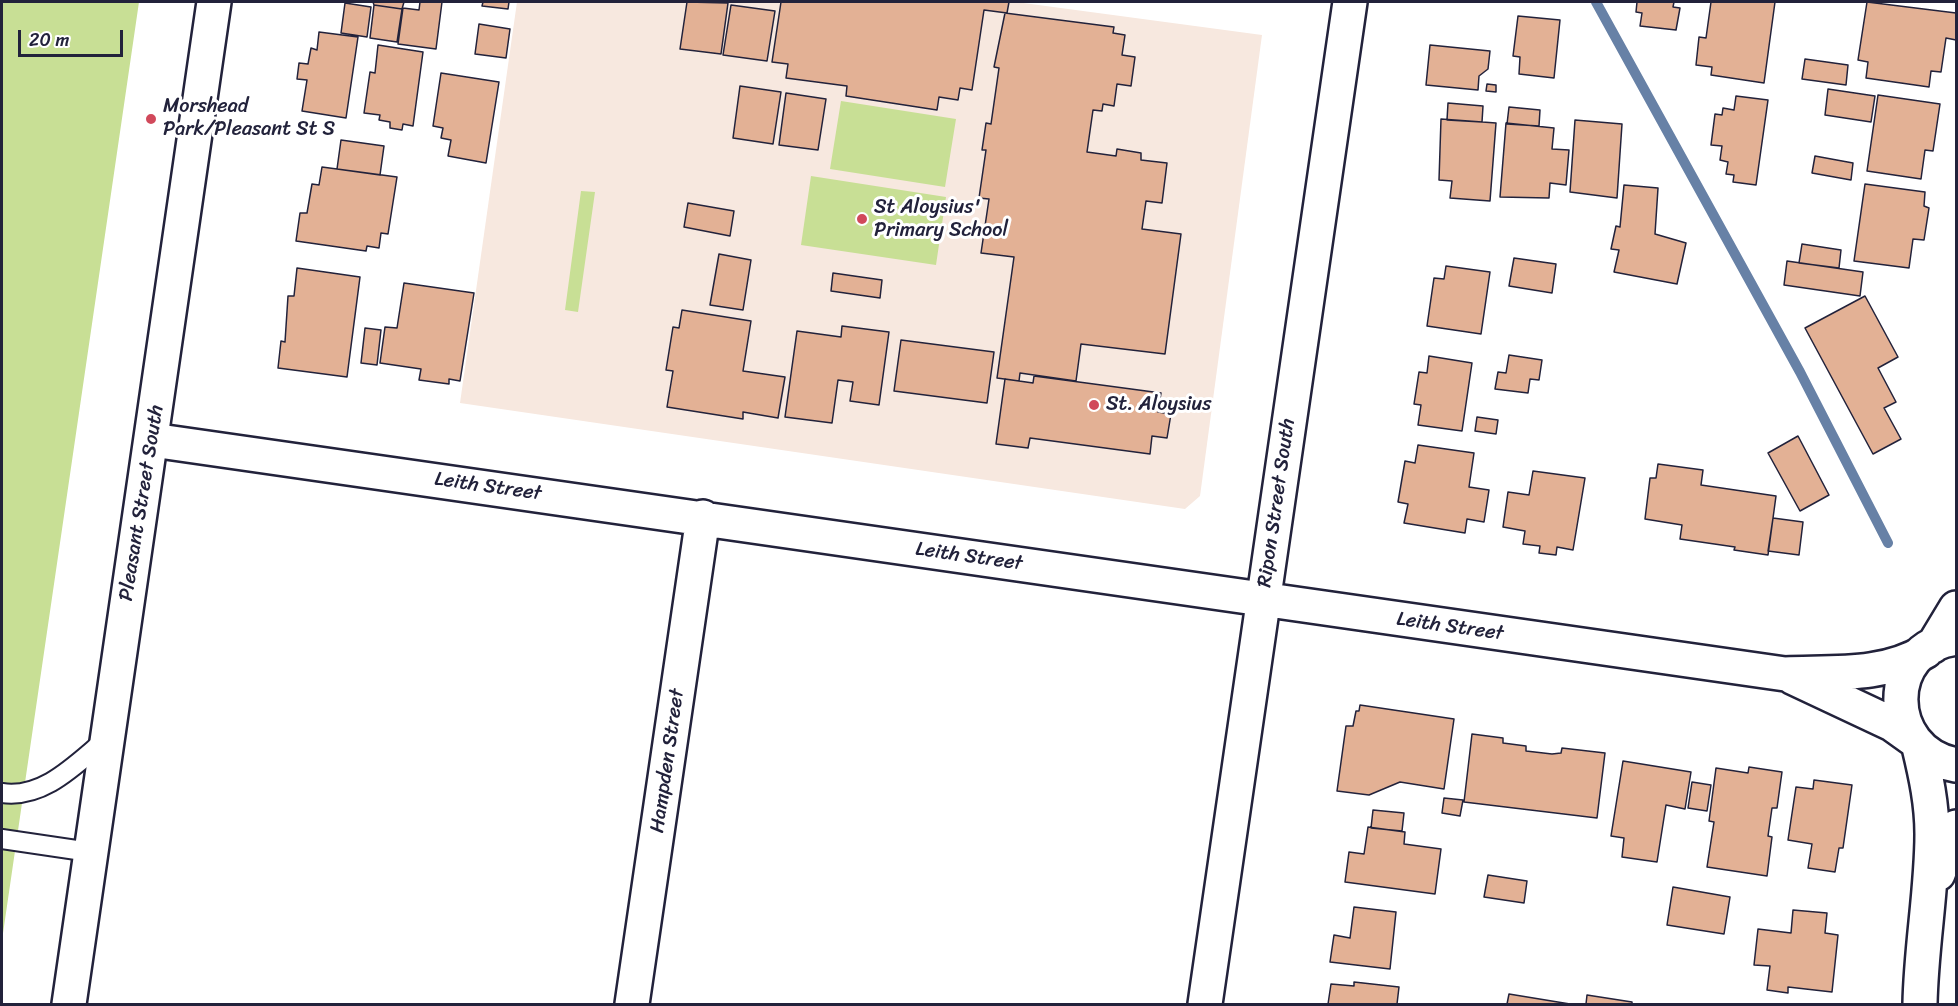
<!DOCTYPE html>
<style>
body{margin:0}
#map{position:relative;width:1958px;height:1006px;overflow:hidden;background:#fff;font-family:Sriracha,sans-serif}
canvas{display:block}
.frame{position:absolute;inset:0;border:3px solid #22223b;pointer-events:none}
.scale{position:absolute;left:18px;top:30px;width:105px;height:27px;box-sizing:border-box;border:3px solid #22223b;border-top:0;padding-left:8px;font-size:18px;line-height:21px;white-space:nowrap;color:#22223b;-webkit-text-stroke:4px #fff;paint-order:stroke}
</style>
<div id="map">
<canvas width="1958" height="1006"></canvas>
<div class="frame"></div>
<div class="scale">20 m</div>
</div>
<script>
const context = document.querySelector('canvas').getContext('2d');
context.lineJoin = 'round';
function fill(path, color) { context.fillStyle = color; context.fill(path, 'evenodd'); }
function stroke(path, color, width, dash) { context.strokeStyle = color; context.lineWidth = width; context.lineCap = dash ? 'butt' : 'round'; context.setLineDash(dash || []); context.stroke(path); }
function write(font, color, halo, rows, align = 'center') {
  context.font = font + ' Sriracha,sans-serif'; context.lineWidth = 6; context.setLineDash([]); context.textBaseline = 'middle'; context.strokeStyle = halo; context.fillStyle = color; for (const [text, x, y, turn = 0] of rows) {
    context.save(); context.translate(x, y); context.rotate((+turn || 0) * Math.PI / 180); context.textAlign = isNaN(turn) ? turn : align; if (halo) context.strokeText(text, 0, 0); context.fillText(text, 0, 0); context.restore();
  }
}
const built = new Path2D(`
 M 517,2 L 1016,2 L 1262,35 L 1200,496 L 1185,509 L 460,403 Z`);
const green = new Path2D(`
 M 2,2 L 139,2 L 2,940 Z
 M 841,101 L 956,119 L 945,187 L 830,169 Z
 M 811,176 L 946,197 L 936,265 L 801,245 Z
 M 581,191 L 595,192 L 578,312 L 565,310 Z`);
const stream = new Path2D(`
 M 1596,2 L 1800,372 L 1888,543`);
const building = new Path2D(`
 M 373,2 L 404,2 L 402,9 L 374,5 Z
 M 420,2 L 442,2 L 436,49 L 398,44 L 403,8 L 419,10 Z
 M 483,2 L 509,2 L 508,9 L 482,6 Z
 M 687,2 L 728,3 L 721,54 L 680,49 Z
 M 781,2 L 1009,2 L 1007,13 L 984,10 L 972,90 L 960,88 L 958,100 L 939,97 L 937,110 L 846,96 L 847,86 L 786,78 L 788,64 L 772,62 Z
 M 1637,2 L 1674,2 L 1673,7 L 1680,8 L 1676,30 L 1640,26 L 1642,13 L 1636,12 Z
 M 1711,2 L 1775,2 L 1764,83 L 1711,75 L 1712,67 L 1696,65 L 1699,37 L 1706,38 Z
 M 1867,2 L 1956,13 L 1956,40 L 1946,38 L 1941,72 L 1931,71 L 1929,87 L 1866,78 L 1868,62 L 1858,60 Z
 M 345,3 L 371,7 L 367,37 L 341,33 Z
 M 374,5 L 402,9 L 397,42 L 370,38 Z
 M 731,5 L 775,11 L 767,61 L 723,55 Z
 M 1005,13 L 1114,27 L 1113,33 L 1125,35 L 1122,55 L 1135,57 L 1131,86 L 1117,84 L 1114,106 L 1103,104 L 1102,111 L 1093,110 L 1087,152 L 1116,156 L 1117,149 L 1141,153 L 1141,160 L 1167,163 L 1162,203 L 1146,201 L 1142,229 L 1181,234 L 1165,354 L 1081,344 L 1076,381 L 1020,373 L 1019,381 L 997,378 L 1014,257 L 981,253 L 989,199 L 979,198 L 986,150 L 982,150 L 986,123 L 991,124 L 999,68 L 994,67 Z
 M 1518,16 L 1560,20 L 1554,78 L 1519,74 L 1520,57 L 1513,56 Z
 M 479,24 L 510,29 L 506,58 L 475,54 Z
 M 319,32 L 358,37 L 346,118 L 302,111 L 307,80 L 297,79 L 299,63 L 308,64 L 311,48 L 317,50 Z
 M 378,45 L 423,52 L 413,126 L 403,124 L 402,130 L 390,128 L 390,122 L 379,120 L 380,115 L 364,113 L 370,72 L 375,73 Z
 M 1430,45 L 1490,51 L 1488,69 L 1479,76 L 1478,90 L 1426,85 Z
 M 1805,59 L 1848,65 L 1846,85 L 1802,79 Z
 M 441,73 L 499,82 L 486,163 L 448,156 L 451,140 L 441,138 L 443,128 L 433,126 Z
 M 1487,84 L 1496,85 L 1496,92 L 1486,91 Z
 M 740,86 L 781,92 L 773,144 L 733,138 Z
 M 1828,89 L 1875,96 L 1871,122 L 1825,115 Z
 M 786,93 L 826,99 L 818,150 L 779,145 Z
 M 1878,95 L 1940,104 L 1933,151 L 1925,150 L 1921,179 L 1867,171 Z
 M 1736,96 L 1768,100 L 1756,185 L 1733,182 L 1734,175 L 1726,174 L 1728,162 L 1720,160 L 1722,146 L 1711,145 L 1715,114 L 1722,115 L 1723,108 L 1734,110 Z
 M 1448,103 L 1483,106 L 1482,122 L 1447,120 Z
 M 1509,107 L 1540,110 L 1539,126 L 1507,124 Z
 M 1441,119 L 1496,123 L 1490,201 L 1450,198 L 1452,181 L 1439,180 Z
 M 1575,120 L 1622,124 L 1617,198 L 1570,192 Z
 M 1506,123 L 1554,128 L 1552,149 L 1569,150 L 1566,185 L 1550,183 L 1549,198 L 1500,197 Z
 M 341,140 L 384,146 L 380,175 L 337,169 Z
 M 1815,156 L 1853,163 L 1851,180 L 1812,173 Z
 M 322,167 L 397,177 L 388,234 L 381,233 L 379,248 L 367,246 L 366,251 L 296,241 L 300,213 L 307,213 L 312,184 L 319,185 Z
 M 1865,184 L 1925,192 L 1924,206 L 1929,208 L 1924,240 L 1913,239 L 1909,268 L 1854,261 Z
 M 1624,185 L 1658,188 L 1655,234 L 1686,243 L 1677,284 L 1614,272 L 1619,250 L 1611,249 L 1616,226 L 1620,227 Z
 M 688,203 L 734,211 L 730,236 L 684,227 Z
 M 1802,244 L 1841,250 L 1839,268 L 1799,263 Z
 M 719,254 L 751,260 L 743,310 L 710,305 Z
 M 1514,258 L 1556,264 L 1552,293 L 1509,286 Z
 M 1787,261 L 1863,272 L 1860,296 L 1784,285 Z
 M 1446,266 L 1490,272 L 1481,334 L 1427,326 L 1434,278 L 1444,279 Z
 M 297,268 L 360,277 L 347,377 L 278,368 L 281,341 L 285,342 L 288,296 L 294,296 Z
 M 833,273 L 882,280 L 880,298 L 831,291 Z
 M 404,283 L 474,293 L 460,381 L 449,379 L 449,384 L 419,380 L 421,369 L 380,363 L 385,327 L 397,328 Z
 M 1865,296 L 1898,357 L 1878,368 L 1896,402 L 1884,408 L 1901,439 L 1873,454 L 1805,328 Z
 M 682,310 L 751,321 L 743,371 L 785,377 L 778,418 L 743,412 L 743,419 L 667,407 L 673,371 L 666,370 L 673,327 L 679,328 Z
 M 842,326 L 889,332 L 879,405 L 850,401 L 853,382 L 838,380 L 832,423 L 785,417 L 797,331 L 841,337 Z
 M 365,328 L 381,330 L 377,365 L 361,363 Z
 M 901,340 L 994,352 L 987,403 L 894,391 Z
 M 1509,355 L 1542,360 L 1539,380 L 1530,379 L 1528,393 L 1495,389 L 1498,372 L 1506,373 Z
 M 1429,356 L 1472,363 L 1462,431 L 1418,425 L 1421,405 L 1414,404 L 1419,372 L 1427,373 Z
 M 1034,376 L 1161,393 L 1158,412 L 1171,414 L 1167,438 L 1152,436 L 1150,454 L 1030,438 L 1028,448 L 996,444 L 1005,379 L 1033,383 Z
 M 1477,417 L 1498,420 L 1496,434 L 1475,431 Z
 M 1798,436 L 1829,495 L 1800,511 L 1768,453 Z
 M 1418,445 L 1474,453 L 1469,487 L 1489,490 L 1484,522 L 1467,519 L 1465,533 L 1404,523 L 1408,504 L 1398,502 L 1405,461 L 1415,463 Z
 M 1658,464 L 1703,470 L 1701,485 L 1776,496 L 1768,555 L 1734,550 L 1735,547 L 1680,539 L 1682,525 L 1645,519 L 1650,478 L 1656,478 Z
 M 1533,471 L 1585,478 L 1573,550 L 1557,547 L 1556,555 L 1539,553 L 1540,546 L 1523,544 L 1525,531 L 1503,527 L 1508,492 L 1529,495 Z
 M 1773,518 L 1803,522 L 1799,555 L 1768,551 Z
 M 1360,705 L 1454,719 L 1444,789 L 1400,782 L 1369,795 L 1337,791 L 1346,726 L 1353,726 L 1356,711 L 1359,711 Z
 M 1472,734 L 1503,738 L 1503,743 L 1526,746 L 1526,751 L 1552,754 L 1561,753 L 1562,748 L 1605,753 L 1597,818 L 1464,802 Z
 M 1623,761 L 1691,772 L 1685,809 L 1666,805 L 1657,862 L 1622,857 L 1624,838 L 1611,836 Z
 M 1749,767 L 1782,772 L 1777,808 L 1772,808 L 1768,836 L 1772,837 L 1767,876 L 1707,867 L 1714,822 L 1709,821 L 1716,768 L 1748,773 Z
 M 1814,780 L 1852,785 L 1843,848 L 1839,848 L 1835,872 L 1808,868 L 1812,844 L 1788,840 L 1796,787 L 1813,789 Z
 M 1692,782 L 1711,785 L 1707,811 L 1688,808 Z
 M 1444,798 L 1463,800 L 1460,816 L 1442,813 Z
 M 1373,810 L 1404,813 L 1402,831 L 1371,828 Z
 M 1368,827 L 1405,832 L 1404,844 L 1441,849 L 1435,894 L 1345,882 L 1349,852 L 1364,854 Z
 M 1488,875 L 1527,881 L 1524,903 L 1484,897 Z
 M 1673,887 L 1730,897 L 1724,934 L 1667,925 Z
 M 1354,907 L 1396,912 L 1390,969 L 1330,962 L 1334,935 L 1350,938 Z
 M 1793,910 L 1827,913 L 1825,933 L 1838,935 L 1832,992 L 1788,987 L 1788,993 L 1767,990 L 1770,966 L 1754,965 L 1758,929 L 1791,933 Z
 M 1354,982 L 1399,987 L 1397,1004 L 1328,1004 L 1331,984 L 1354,986 Z
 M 1509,994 L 1570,1004 L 1507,1004 Z
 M 1587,995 L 1632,1002 L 1632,1004 L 1586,1004 Z`);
const service = new Path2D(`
 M 2,793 C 43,799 75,765 105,740
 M 2,839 L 90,852`);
const minor = new Path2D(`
 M 152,440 L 1785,674 C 1833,672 1884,677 1926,651
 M 1956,638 C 1882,647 1883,751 1956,765
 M 1933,646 L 1956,608
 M 1792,677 L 1892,724 L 1913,739
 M 1919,747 C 1926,776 1932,804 1932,834 C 1932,890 1921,947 1920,1004
 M 1938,874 L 1956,827
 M 632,1004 L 703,517
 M 1205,1004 L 1350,2`);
const tertiary = new Path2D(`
 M 69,1004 L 214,2`);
const markers = [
 [151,119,6,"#d1495b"],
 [862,219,6,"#d1495b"],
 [1094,405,6,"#d1495b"]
];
const poiNames = [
 ["Morshead",163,107],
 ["Park/Pleasant St S",163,130],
 ["St Aloysius'",874,208],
 ["Primary School",874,231],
 ["St. Aloysius",1106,405]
];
const streetNames = [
 ["Leith Street",488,487,8],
 ["Pleasant Street South",142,503,-81],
 ["Ripon Street South",1277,503,-82],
 ["Leith Street",969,557,8],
 ["Leith Street",1450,627,8],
 ["Hampden Street",668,761,-82]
];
fill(built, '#f7e8df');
fill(green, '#c8df95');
stroke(stream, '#6781a6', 10);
fill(building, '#e3b195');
stroke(building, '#22223b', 1.5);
stroke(service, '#22223b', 22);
stroke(minor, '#22223b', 38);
stroke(tertiary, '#22223b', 38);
stroke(service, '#fff', 18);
stroke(minor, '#fff', 33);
stroke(tertiary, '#fff', 33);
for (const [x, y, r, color] of markers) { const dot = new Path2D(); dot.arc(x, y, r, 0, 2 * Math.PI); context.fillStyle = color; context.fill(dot); stroke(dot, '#fff', 2); }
write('20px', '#22223b', '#fff', poiNames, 'left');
write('20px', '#22223b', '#fff', streetNames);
</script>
